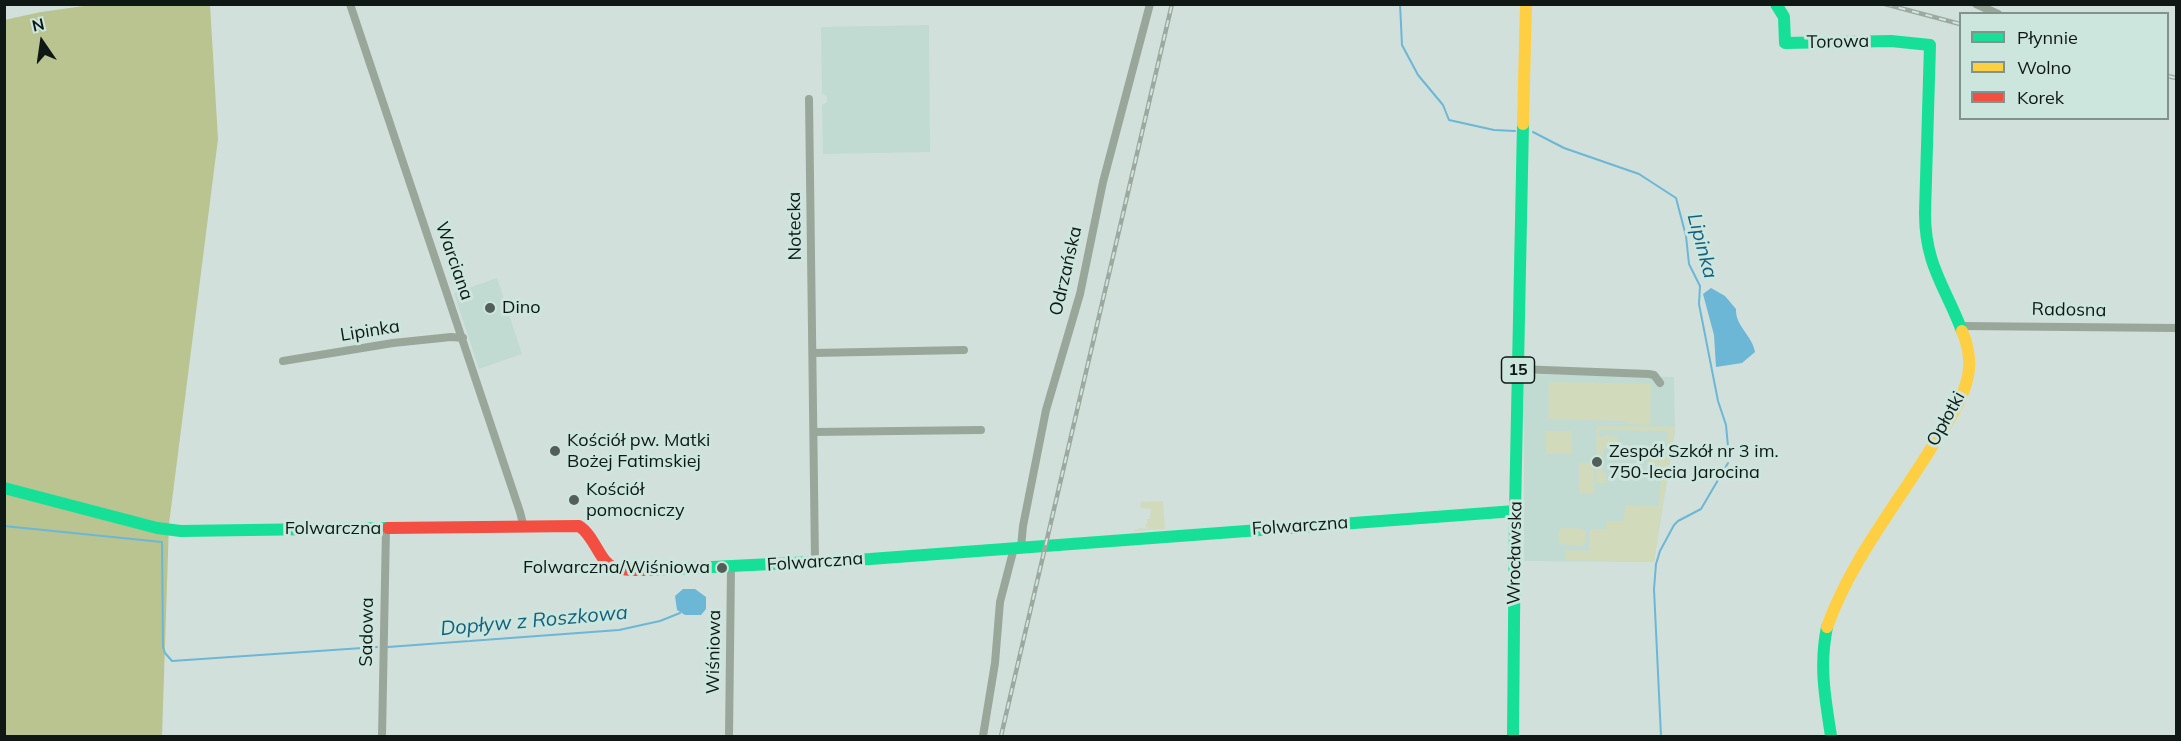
<!DOCTYPE html>
<meta charset="utf-8">
<style>
body{margin:0}
#map{position:relative;width:2181px;height:741px;overflow:hidden;background:#d2e0db;font-family:Mulish,sans-serif}
canvas{display:block}
.frame{position:absolute;inset:0;border:6px solid #0f1815;pointer-events:none}
.legend{position:absolute;left:1959px;top:12px;width:210px;height:108px;box-sizing:border-box;background:#cce6dd;border:2px solid #80948d;margin:0;padding:8px 10px;list-style:none;font-size:18px;color:#0f1815}
.legend li{display:flex;align-items:center;gap:12px;height:30px}
.legend b{width:30px;border:2px solid #80948d}
.north{position:absolute;left:12px;top:12px;width:60px;height:60px;-webkit-text-stroke:4px #cce6dd;paint-order:stroke;rotate:347deg;font-size:16px;font-weight:700;line-height:24px;text-align:center;color:#0f1815}
.north::after{content:'';display:block;margin:auto;width:21px;height:27px;background:#0f1815;clip-path:polygon(50% 0,100% 100%,50% 72%,0 100%)}
</style>
<div id="map">
<canvas width="2181" height="741"></canvas>
<div class="frame"></div>
<ul class="legend">
<li><b style="height:8px;background:#16e098"></b>Płynnie</li>
<li><b style="height:8px;background:#ffcf43"></b>Wolno</li>
<li><b style="height:8px;background:#f24e42"></b>Korek</li>
</ul>
<div class="north">N</div>
</div>
<script>
const context = document.querySelector('canvas').getContext('2d');
context.lineJoin = 'round';
function fill(path, color) { context.fillStyle = color; context.fill(path, 'evenodd'); }
function stroke(path, color, width, dash) { context.strokeStyle = color; context.lineWidth = width; context.lineCap = dash ? 'butt' : 'round'; context.setLineDash(dash || []); context.stroke(path); }
function write(font, color, halo, rows, align = 'center') {
  context.font = font + ' Mulish,sans-serif'; context.lineWidth = 6; context.setLineDash([]); context.textBaseline = 'middle'; context.strokeStyle = halo; context.fillStyle = color; for (const [text, x, y, turn = 0] of rows) {
    context.save(); context.translate(x, y); context.rotate((+turn || 0) * Math.PI / 180); context.textAlign = isNaN(turn) ? turn : align; if (halo) context.strokeText(text, 0, 0); context.fillText(text, 0, 0); context.restore();
  }
}
const built = new Path2D(`
 M 929,25 L 930,152 L 823,154 L 822,105 L 827,102 L 827,96 L 822,94 L 821,27 Z
 M 497,278 L 522,354 L 479,369 L 454,293 Z
 M 1524,374 L 1674,377 L 1675,432 L 1654,562 L 1524,561 Z`);
const green = new Path2D(`
 M 1549,382 L 1651,384 L 1650,425 L 1626,424 L 1626,421 L 1548,419 Z
 M 1597,426 L 1675,427 L 1654,562 L 1566,560 L 1566,550 L 1589,551 L 1589,532 L 1592,529 L 1606,529 L 1606,521 L 1624,521 L 1625,505 L 1659,506 L 1661,477 L 1631,476 L 1631,473 L 1662,473 L 1662,466 L 1652,466 L 1639,454 L 1642,451 L 1667,450 L 1668,431 L 1600,430 L 1598,433 L 1601,437 L 1607,435 L 1611,437 L 1615,435 L 1618,440 L 1615,447 L 1605,447 L 1603,450 L 1602,473 L 1606,474 L 1606,483 L 1596,483 Z
 M 1546,431 L 1571,431 L 1572,454 L 1546,454 Z
 M 1579,463 L 1594,463 L 1594,494 L 1579,493 Z
 M 1163,501 L 1165,529 L 1134,531 L 1135,525 L 1134,530 L 1140,528 L 1148,529 L 1145,525 L 1147,524 L 1147,519 L 1150,519 L 1151,509 L 1140,508 L 1141,502 Z
 M 1562,528 L 1583,529 L 1586,533 L 1585,544 L 1581,546 L 1559,544 L 1558,531 Z`);
const forest = new Path2D(`
 M 91,5 L 210,5 L 218,139 L 169,524 L 162,736 L 5,736 L 4,20 L 41,12 Z`);
const water = new Path2D(`
 M 1711,288 L 1725,296 L 1736,309 C 1735,326 1752,335 1755,352 L 1742,363 L 1716,367 L 1714,335 L 1703,294 Z
 M 683,589 L 695,589 L 706,597 L 706,609 L 701,615 L 685,615 L 677,610 L 675,596 Z`);
const stream = new Path2D(`
 M 1400,4 L 1402,45 L 1418,75 L 1443,105 L 1449,120 L 1494,130 L 1515,131
 M 1533,132 L 1564,148 L 1639,174 L 1676,198 L 1686,236 L 1689,264 L 1700,286 L 1699,304 L 1718,401 L 1726,425 L 1729,457
 M 4,526 L 162,542 L 163,647 L 165,653 L 172,661 L 377,647
 M 388,647 L 619,630 L 660,621 L 680,613
 M 1661,736 L 1654,589 L 1656,564 L 1660,551 L 1674,525 L 1678,521 L 1701,509 L 1728,463`);
const street = new Path2D(`
 M 350,4 L 520,512 L 524,528
 M 1976,4 L 1998,14
 M 809,99 L 815,562
 M 1961,326 L 2176,328
 M 813,353 L 964,350
 M 283,361 L 393,343 L 451,337 L 463,338
 M 1518,369 L 1649,374 L 1654,375 L 1660,383
 M 814,432 L 981,430
 M 1021,547 L 1023,526 L 1046,410 L 1080,294 L 1103,182 L 1150,4
 M 382,736 L 386,529
 M 729,736 L 731,567
 M 983,736 L 995,663 L 1000,602 L 1014,548`);
const fast = new Path2D(`
 M 1776,4 L 1784,17 L 1785,43 L 1891,41 L 1930,45 L 1925,213 C 1925,265 1945,286 1962,331
 M 4,488 L 157,528 L 181,531 L 388,528
 M 653,570 L 870,559 L 1515,511
 M 1827,627 C 1819,666 1825,697 1831,736
 M 1513,736 L 1515,511 L 1523,124`);
const slow = new Path2D(`
 M 1523,124 L 1526,4
 M 1827,627 C 1851,560 1896,506 1933,445 C 1946,424 1963,401 1968,376 C 1971,361 1968,345 1962,331`);
const jam = new Path2D(`
 M 388,528 L 579,526 C 595,536 600,564 615,568 C 627,571 641,570 653,570`);
const rail = new Path2D(`
 M 1885,4 L 1960,24
 M 2168,76 L 2176,78
 M 1001,736 L 1172,4`);
const markers = [
 [490,308,6,"#535e5a"],
 [555,451,6,"#535e5a"],
 [1597,462,6,"#535e5a"],
 [574,500,6,"#535e5a"],
 [722,568,6,"#535e5a"]
];
const shields = [
 [1518,370,33]
];
const shieldNames = [
 ["15",1518,370]
];
const streetNames = [
 ["Torowa",1838,42,-1],
 ["Notecka",795,226,-91],
 ["Warciana",454,261,71],
 ["Odrzańska",1066,271,-77],
 ["Radosna",2069,310,1],
 ["Lipinka",370,331,-9],
 ["Opłotki",1946,419,-61],
 ["Folwarczna",1300,526,-4],
 ["Folwarczna",333,529],
 ["Wrocławska",1515,553,-89],
 ["Folwarczna",815,562,-4],
 ["Sadowa",367,632,-89],
 ["Wiśniowa",714,652,-89]
];
const poiNames = [
 ["Dino",502,308],
 ["Kościół pw. Matki",567,441],
 ["Bożej Fatimskiej",567,462],
 ["Zespół Szkół nr 3 im.",1609,452],
 ["750-lecia Jarocina",1609,473],
 ["Kościół",586,490],
 ["pomocniczy",586,511],
 ["Folwarczna/Wiśniowa",710,568,"right"]
];
const waterNames = [
 ["Lipinka",1702,246,75],
 ["Dopływ z Roszkowa",534,621,-5]
];
fill(built, '#c1dbd2');
fill(green, '#d1dbbc');
fill(forest, '#bac491');
fill(water, '#6bb7d5');
stroke(stream, '#6bb7d5', 2);
stroke(street, '#99a79b', 8);
stroke(fast, '#16e098', 12);
stroke(slow, '#ffcf43', 12);
stroke(jam, '#f24e42', 12);
stroke(rail, '#9ca8a0', 4.5);
stroke(rail, '#cce6dd', 2, [7]);
for (const [x, y, r, color] of markers) { const dot = new Path2D(); dot.arc(x, y, r, 0, 2 * Math.PI); context.fillStyle = color; context.fill(dot); stroke(dot, '#cce6dd', 2); }
for (const [x, y, w] of shields) { const box = new Path2D(); box.roundRect(x - w / 2, y - 13, w, 26, 4.5); context.fillStyle = '#cce6dd'; context.fill(box); stroke(box, '#0f1815', 1.5); }
write('bold 16px', '#0f1815', null, shieldNames);
write('18px', '#0f1815', '#cce6dd', streetNames);
write('18px', '#0f1815', '#cce6dd', poiNames, 'left');
write('italic 20px', '#12607f', '#cce6dd', waterNames);
</script>
